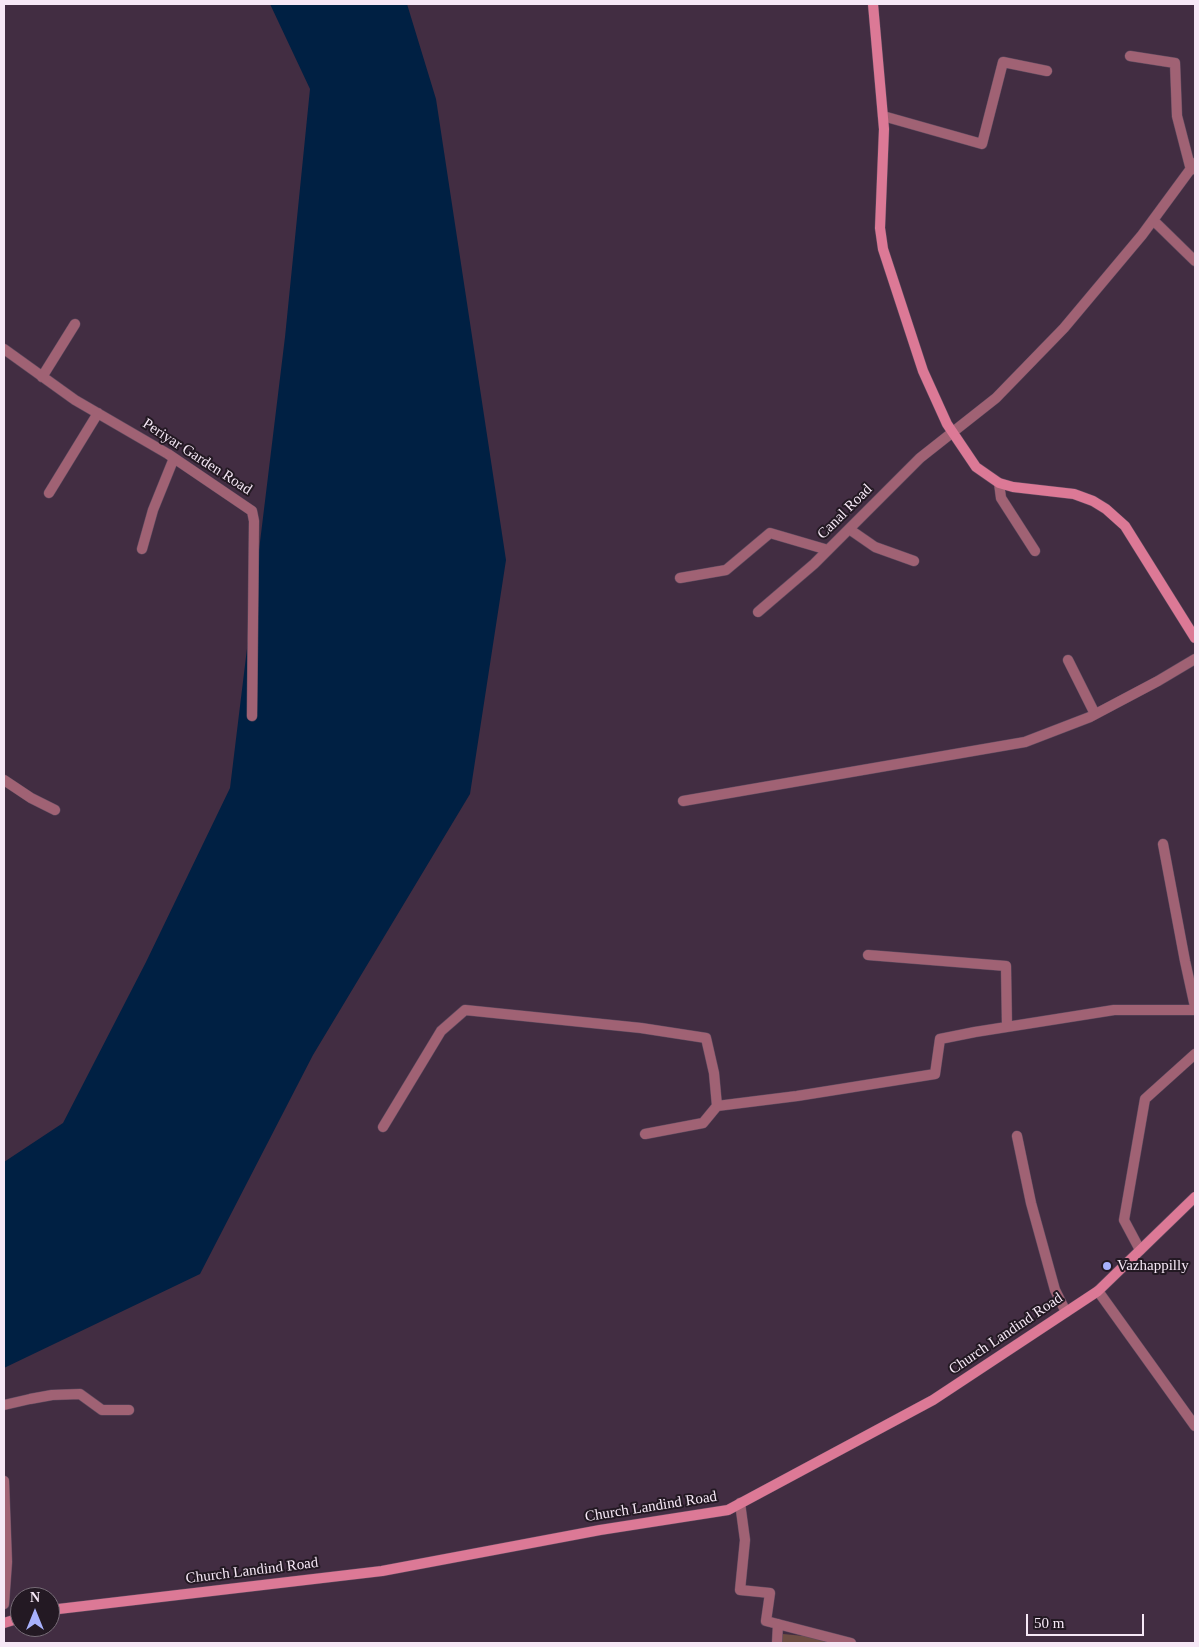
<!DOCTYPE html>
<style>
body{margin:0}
#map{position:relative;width:1199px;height:1647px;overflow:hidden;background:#422d42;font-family:"Times New Roman",serif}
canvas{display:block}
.frame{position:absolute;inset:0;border:5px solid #f6e8f6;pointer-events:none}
.north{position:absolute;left:10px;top:1587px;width:50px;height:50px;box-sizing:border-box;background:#231923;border:1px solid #776c77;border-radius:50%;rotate:0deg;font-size:14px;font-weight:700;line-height:20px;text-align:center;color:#f6e8f6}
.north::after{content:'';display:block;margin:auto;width:18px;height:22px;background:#a7b1fc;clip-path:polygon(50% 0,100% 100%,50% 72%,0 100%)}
.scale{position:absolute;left:1026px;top:1614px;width:118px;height:22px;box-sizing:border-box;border:2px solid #f6e8f6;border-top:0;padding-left:6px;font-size:15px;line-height:18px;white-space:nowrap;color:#f6e8f6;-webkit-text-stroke:4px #231923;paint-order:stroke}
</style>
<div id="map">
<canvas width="1199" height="1647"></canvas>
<div class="frame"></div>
<div class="north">N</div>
<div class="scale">50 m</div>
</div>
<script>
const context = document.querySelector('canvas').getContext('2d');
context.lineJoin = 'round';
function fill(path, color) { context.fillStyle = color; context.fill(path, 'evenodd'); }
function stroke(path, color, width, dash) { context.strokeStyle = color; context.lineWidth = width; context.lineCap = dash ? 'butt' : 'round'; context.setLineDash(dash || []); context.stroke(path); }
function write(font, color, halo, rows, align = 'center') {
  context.font = font + ' "Times New Roman",serif'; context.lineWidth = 4; context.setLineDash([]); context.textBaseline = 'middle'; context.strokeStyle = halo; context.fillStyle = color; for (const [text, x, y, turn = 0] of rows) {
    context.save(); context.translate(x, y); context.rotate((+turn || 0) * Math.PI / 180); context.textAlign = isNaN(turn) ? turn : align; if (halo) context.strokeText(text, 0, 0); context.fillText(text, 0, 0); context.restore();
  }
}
const water = new Path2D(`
 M 270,4 L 407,4 L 436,99 L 506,560 L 470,794 L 313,1055 L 200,1274 L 4,1368 L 4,1162 L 63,1123 L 146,962 L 230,788 L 285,337 L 310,89 Z`);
const building = new Path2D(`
 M 783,1634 L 825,1638 L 824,1643 L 781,1643 Z`);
const street = new Path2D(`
 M 1130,56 L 1175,63 L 1177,116 L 1191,170
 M 883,116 L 982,144 L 1003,62 L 1047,71
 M 1153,220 L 1195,261
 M 4,349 L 75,400 L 168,454 L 252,511 L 254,521 L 252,716
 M 42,377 L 75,324
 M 999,483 L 1001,498 L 1035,551
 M 49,493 L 98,413
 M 849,529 L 875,547 L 914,561
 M 142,549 L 153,510 L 174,458
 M 680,578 L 726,570 L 770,533 L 828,550
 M 758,612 L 814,564 L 920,458 L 996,398 L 1064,328 L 1142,235 L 1195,163
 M 1068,660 L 1095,714
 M 4,780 L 31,798 L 55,810
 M 683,801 L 1025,742 L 1090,717 L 1158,681 L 1195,659
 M 1163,844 L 1185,961 L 1195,1007
 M 868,955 L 1006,966 L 1007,1027
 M 383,1127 L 441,1031 L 465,1010 L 641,1028 L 706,1038 L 714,1073 L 717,1106
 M 645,1134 L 703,1123 L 717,1106 L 797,1096 L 935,1074 L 940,1039 L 975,1032 L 1114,1010 L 1195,1010
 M 1017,1136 L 1031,1203 L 1055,1290 L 1066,1312
 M 1140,1250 L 1124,1220 L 1145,1099 L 1195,1054
 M 1098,1291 L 1195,1426
 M 4,1405 L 30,1399 L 52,1395 L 80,1394 L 102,1410 L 129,1410
 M 4,1481 L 7,1562 L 4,1604
 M 740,1503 L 745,1540 L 740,1590 L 770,1593 L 766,1621 L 851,1643
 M 777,1643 L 778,1624`);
const secondary = new Path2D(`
 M 873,4 L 884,129 L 880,228 L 883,249 L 923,371 L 947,424 L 976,467 L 999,483 L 1013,487 L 1074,494 L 1093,501 L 1106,509 L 1125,526 L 1195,638
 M 50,1610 L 382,1571 L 600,1530 L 728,1510 L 933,1400 L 1098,1291 L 1195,1197
 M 4,1623 L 20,1618`);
const markers = [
 [1107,1266,5,"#a7b1fc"]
];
const streetNames = [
 ["Periyar Garden Road",197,457,33],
 ["Canal Road",845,512,-45],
 ["Church Landind Road",1006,1334,-34],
 ["Church Landind Road",651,1507,-9],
 ["Church Landind Road",252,1571,-7]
];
const poiNames = [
 ["Vazhappilly",1117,1266]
];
fill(water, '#002043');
fill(building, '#6e4e44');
stroke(street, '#5f4b5f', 11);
stroke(secondary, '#5f4b5f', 11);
stroke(street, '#a06274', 10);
stroke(secondary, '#dc7996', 10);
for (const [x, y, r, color] of markers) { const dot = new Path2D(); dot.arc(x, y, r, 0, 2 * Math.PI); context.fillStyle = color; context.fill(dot); stroke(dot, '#231923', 2); }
write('15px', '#f6e8f6', '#231923', streetNames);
write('15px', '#f6e8f6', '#231923', poiNames, 'left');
</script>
